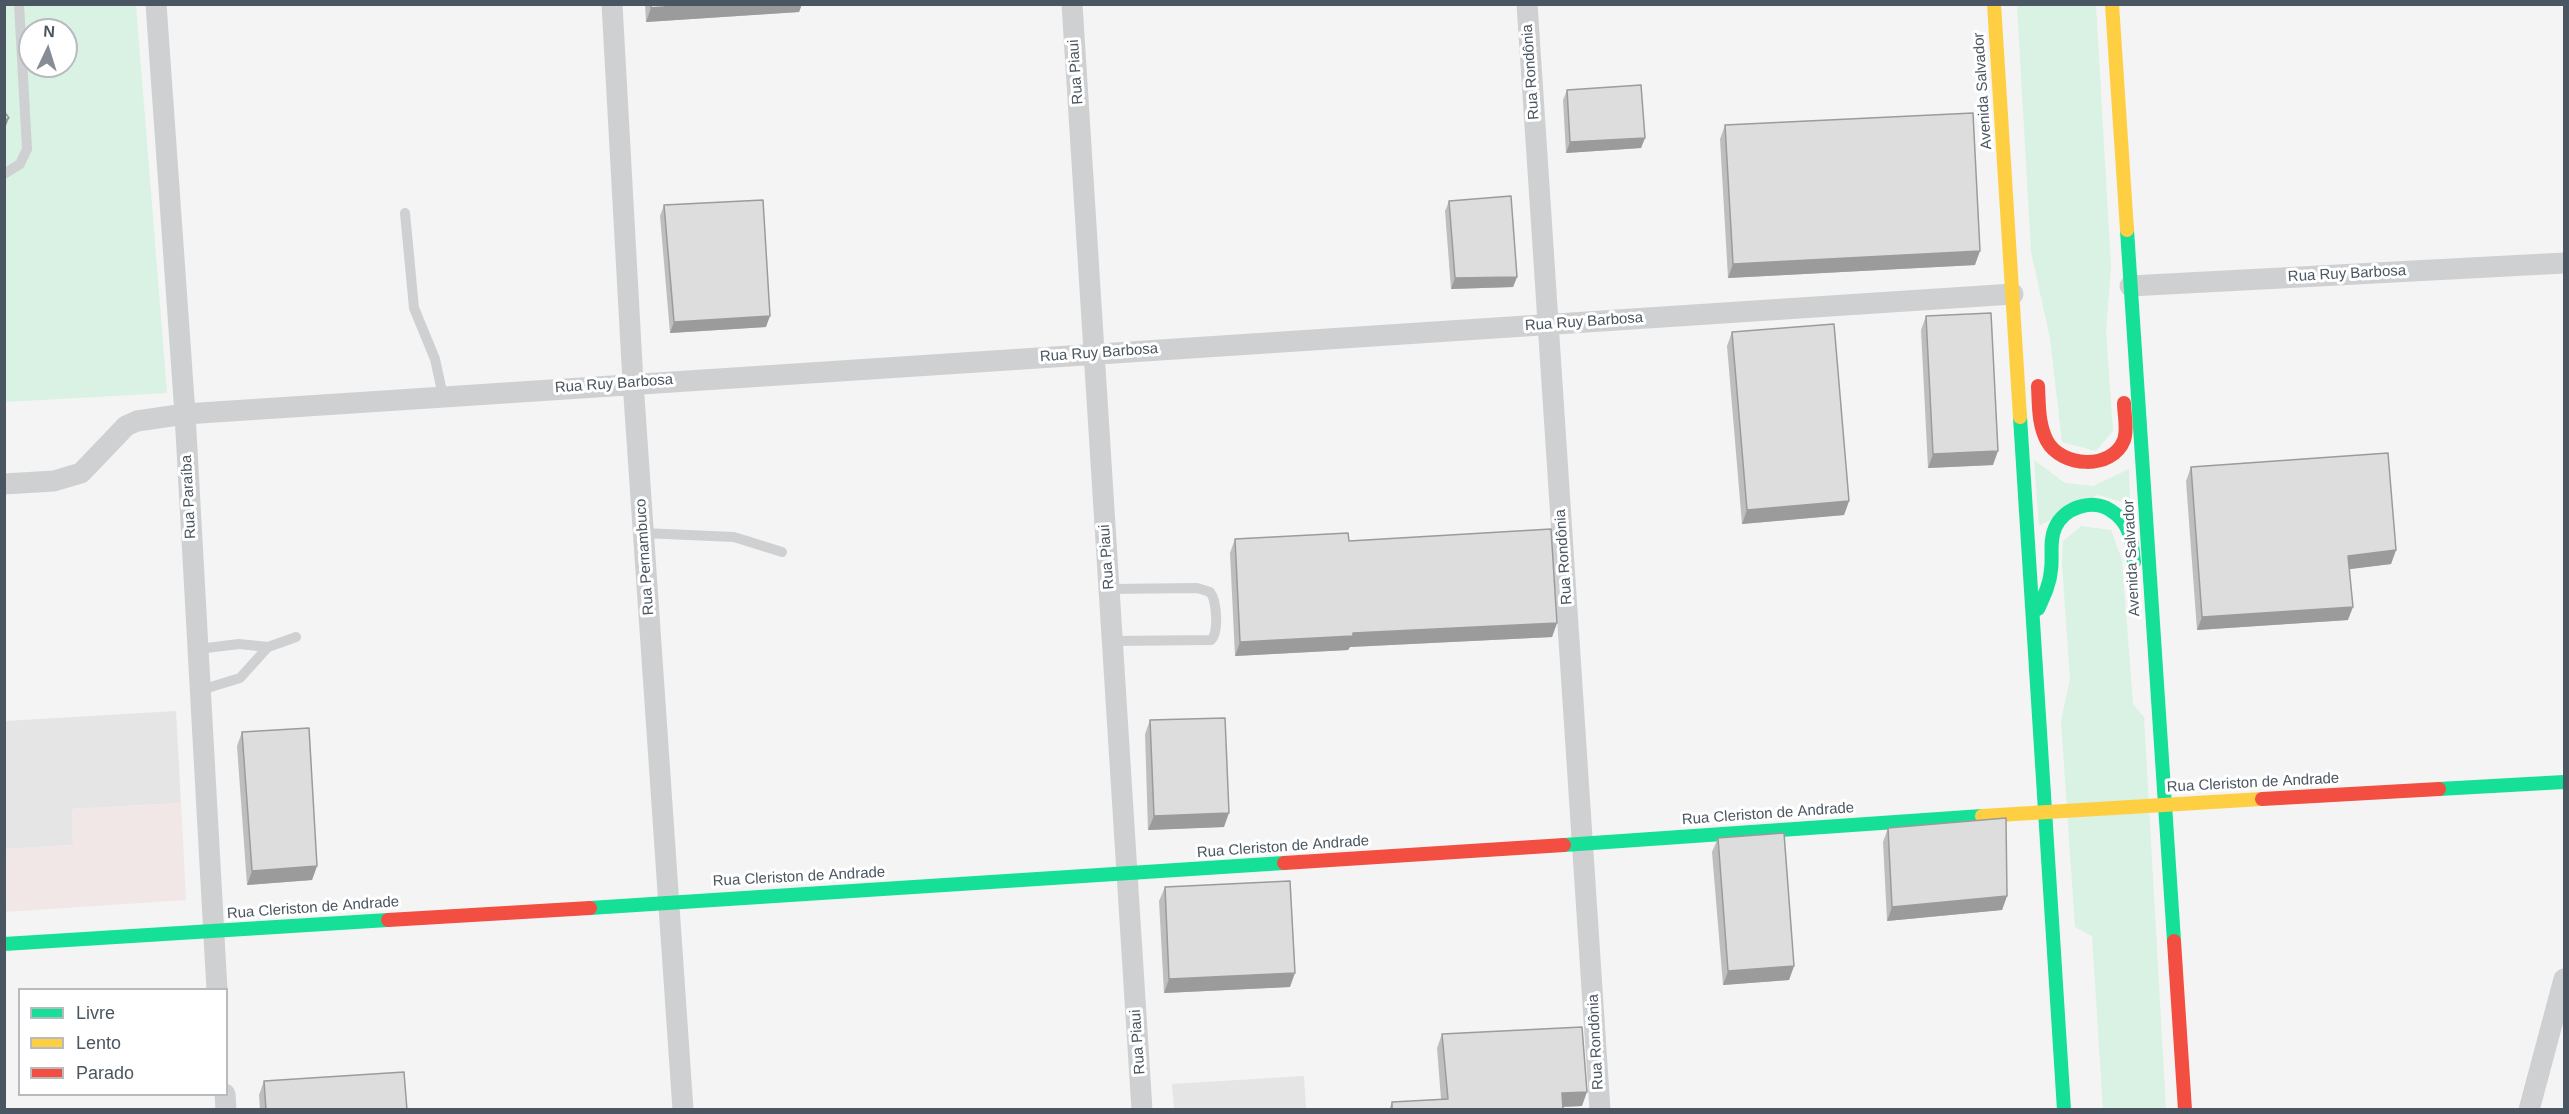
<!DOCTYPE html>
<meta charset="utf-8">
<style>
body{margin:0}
#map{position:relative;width:2569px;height:1114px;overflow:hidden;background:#f4f4f4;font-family:Arial,sans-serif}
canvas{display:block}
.frame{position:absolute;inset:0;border:6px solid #4a5661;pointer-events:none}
.legend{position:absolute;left:18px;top:988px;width:210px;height:108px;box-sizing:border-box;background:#fff;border:2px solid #b7bbc0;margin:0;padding:8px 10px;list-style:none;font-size:18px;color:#4a5661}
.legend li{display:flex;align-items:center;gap:12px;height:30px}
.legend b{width:30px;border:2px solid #b7bbc0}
.north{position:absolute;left:18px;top:18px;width:60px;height:60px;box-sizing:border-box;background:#fff;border:2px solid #b7bbc0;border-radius:50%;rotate:4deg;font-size:16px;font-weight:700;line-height:24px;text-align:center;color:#4a5661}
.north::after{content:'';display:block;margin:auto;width:21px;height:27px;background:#868d94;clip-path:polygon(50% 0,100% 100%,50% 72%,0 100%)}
</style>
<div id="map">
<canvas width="2569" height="1114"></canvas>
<div class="frame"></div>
<ul class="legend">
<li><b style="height:8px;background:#16e098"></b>Livre</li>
<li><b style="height:8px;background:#ffcf43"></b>Lento</li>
<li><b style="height:8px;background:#f24e42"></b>Parado</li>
</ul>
<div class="north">N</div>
</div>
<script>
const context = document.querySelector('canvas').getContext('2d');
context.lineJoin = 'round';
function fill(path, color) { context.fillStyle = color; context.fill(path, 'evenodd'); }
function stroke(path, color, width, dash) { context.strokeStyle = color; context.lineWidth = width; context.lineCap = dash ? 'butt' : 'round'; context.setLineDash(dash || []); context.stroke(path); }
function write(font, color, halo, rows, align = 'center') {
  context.font = font + ' Arial,sans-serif'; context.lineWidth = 6; context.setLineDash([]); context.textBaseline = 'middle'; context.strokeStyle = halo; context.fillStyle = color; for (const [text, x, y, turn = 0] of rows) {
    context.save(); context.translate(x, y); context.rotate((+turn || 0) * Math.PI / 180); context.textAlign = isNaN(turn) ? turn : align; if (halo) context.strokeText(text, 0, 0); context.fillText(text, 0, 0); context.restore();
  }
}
const education = new Path2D(`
 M 176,711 L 181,803 L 72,809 L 73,845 L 5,849 L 5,721 Z
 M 1304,1076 L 1306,1109 L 1174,1109 L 1172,1084 Z`);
const medical = new Path2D(`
 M 181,803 L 186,900 L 5,912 L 5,849 L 73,845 L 72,809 Z`);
const green = new Path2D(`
 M 5,5 L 136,5 L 167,393 L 5,402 ZM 30,30 L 66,30 L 66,66 L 30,66 Z
 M 2017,5 L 2096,5 L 2111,268 L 2106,331 L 2113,431 L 2096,451 L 2062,442 L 2050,338 L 2031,252 Z
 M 2034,460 L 2065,483 L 2093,486 L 2129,469 L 2130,504 L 2098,495 L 2039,526 Z
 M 2081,526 L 2111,530 L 2122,560 L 2133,704 L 2144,717 L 2166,1109 L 2103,1109 L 2092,936 L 2075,927 L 2061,721 L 2070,679 L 2062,564 L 2063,541 Z`);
const lane = new Path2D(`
 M 4,174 L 20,164 L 27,149 L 19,4
 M 405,213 L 414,308 L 435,359 L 443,396
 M 643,533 L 734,537 L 782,552
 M 1109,589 L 1197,588 L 1210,592 C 1217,601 1219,633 1211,640 L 1113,641
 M 198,649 L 239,644 L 268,647
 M 201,690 L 240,678 L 268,647 L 296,637`);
const street = new Path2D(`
 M 156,4 L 185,414 L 217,990
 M 612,4 L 633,382 L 683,1110
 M 1072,4 L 1142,1110
 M 1527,4 L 1600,1110
 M 2130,286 L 2564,263
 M 4,484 L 54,481 L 81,473 L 126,426 L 137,421 L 185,414 L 2013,294
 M 225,1094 L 226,1110
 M 2529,1110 L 2564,979`);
const fast = new Path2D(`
 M 2127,230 L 2174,941
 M 2020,417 L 2064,1110
 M 2038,609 C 2044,596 2050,584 2051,570 C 2053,556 2049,541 2055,528 C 2063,508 2092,498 2110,510 C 2130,522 2132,540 2134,562
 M 2439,789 L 2564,782
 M 1564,845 L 1982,816
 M 590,908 L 1284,863
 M 4,944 L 388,920`);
const slow = new Path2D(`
 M 1994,4 L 2020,417
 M 2112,4 L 2127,230
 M 1982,816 L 2262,799`);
const jam = new Path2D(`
 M 2038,386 C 2039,404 2038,424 2047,441 C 2061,467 2112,471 2124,440 C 2128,429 2124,414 2124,403
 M 2262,799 L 2439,789
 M 1284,863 L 1564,845
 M 388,920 L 590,908
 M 2174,941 L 2185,1110`);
const wall = new Path2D(`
 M 645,4 L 802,4 L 799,12 L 646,22 Z
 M 1567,90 L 1645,138 L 1641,148 L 1566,153 L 1563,100 Z
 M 1725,125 L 1975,265 L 1728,278 L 1720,139 Z
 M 1449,201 L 1517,277 L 1513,287 L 1451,289 L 1445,211 Z
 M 664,205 L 766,327 L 670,333 L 660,216 Z
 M 1926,316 L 1993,465 L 1928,468 L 1921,330 Z
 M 1732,332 L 1849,501 L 1844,515 L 1742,524 L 1727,346 Z
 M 2191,467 L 2396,550 L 2391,564 L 2349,569 L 2348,620 L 2197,630 L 2186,481 Z
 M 1235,539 L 1349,541 L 1557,623 L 1552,637 L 1350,647 L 1348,650 L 1235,656 L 1230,553 Z
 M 1150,720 L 1224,827 L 1148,830 L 1145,734 Z
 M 242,732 L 317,866 L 312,880 L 247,885 L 237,746 Z
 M 1888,828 L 2007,896 L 2002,910 L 1887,921 L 1883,842 Z
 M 1718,838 L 1794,966 L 1789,980 L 1723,985 L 1712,852 Z
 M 1165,887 L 1290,987 L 1164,993 L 1159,901 Z
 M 1442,1034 L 1582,1106 L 1563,1107 L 1563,1110 L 1389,1110 L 1392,1102 L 1441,1099 L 1437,1048 Z
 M 264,1081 L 407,1110 L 260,1110 L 259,1095 Z`);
const shadedWall = new Path2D(`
 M 699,4 L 802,4 L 799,12 L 646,22 L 651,8 Z
 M 9,118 L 4,131 L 4,121 Z
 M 1645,138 L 1641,148 L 1566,153 L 1570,142 Z
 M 1980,251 L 1975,265 L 1728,278 L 1733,264 Z
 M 1517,277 L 1513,287 L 1451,289 L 1455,278 Z
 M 770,316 L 766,327 L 670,333 L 674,322 Z
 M 1998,451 L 1993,465 L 1928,468 L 1933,454 Z
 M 1849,501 L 1844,515 L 1742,524 L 1747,510 Z
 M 2396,550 L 2391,564 L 2343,570 L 2348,556 Z
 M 2353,607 L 2348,620 L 2197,630 L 2202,617 Z
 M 1557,623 L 1552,637 L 1350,647 L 1348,650 L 1235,656 L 1240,642 L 1353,633 Z
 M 1229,813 L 1224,827 L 1148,830 L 1154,816 Z
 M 317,866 L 312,880 L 247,885 L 252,871 Z
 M 2007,896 L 2002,910 L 1887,921 L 1892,907 Z
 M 1794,966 L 1789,980 L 1723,985 L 1728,971 Z
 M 1295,973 L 1290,987 L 1164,993 L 1169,979 Z
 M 1587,1092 L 1582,1106 L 1557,1107 L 1562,1093 Z`);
const building = new Path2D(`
 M 651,4 L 699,4 L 651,8 Z
 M 1641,85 L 1645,138 L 1570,142 L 1567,90 Z
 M 4,111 L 9,118 L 4,121 Z
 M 1973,113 L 1980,251 L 1733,264 L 1725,125 Z
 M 1511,196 L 1517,277 L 1455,278 L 1449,201 Z
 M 763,200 L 770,316 L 674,322 L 664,205 Z
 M 1991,313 L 1998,451 L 1933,454 L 1926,316 Z
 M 1834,324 L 1849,501 L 1747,510 L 1732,332 Z
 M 2388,453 L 2396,550 L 2348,556 L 2353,607 L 2202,617 L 2191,467 Z
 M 1551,529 L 1557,623 L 1353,633 L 1353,636 L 1240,642 L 1235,539 L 1348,533 L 1349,541 Z
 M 1225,718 L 1229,813 L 1154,816 L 1150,720 Z
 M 309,728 L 317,866 L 252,871 L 242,732 Z
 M 2006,818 L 2007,896 L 1892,907 L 1888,828 Z
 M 1784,833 L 1794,966 L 1728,971 L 1718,838 Z
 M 1290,881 L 1295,973 L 1169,979 L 1165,887 Z
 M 1582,1027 L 1587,1092 L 1562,1093 L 1563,1110 L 1392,1110 L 1392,1102 L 1448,1099 L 1442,1034 Z
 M 404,1072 L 407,1110 L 266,1110 L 264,1081 Z`);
const streetNames = [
 ["Rua Piaui",1076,72,-94],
 ["Rua Rondônia",1531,72,-94],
 ["Avenida Salvador",1983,91,-94],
 ["Rua Ruy Barbosa",2347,274,-3],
 ["Rua Ruy Barbosa",1584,322,-4],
 ["Rua Ruy Barbosa",1099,353,-4],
 ["Rua Ruy Barbosa",614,384,-4],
 ["Rua Paraíba",189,497,-93],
 ["Rua Pernambuco",645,557,-94],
 ["Rua Piaui",1107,557,-94],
 ["Rua Rondônia",1564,557,-94],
 ["Avenida Salvador",2132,558,-93],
 ["Rua Cleriston de Andrade",2253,783,-3],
 ["Rua Cleriston de Andrade",1768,814,-4],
 ["Rua Cleriston de Andrade",1283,847,-4],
 ["Rua Cleriston de Andrade",799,877,-3],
 ["Rua Cleriston de Andrade",313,908,-4],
 ["Rua Piaui",1138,1042,-94],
 ["Rua Rondônia",1596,1042,-93]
];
fill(education, '#e6e5e6');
fill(medical, '#f1e7e6');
fill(green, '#d9f2e3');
stroke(lane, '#ced0d2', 10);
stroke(street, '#ced0d2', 21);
stroke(fast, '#16e098', 14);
stroke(slow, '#ffcf43', 14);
stroke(jam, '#f24e42', 14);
fill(wall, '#bebebf');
fill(shadedWall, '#9b9b9b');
fill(building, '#ddddde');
stroke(building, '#9b9b9b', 1.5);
write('15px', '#4a5661', '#fff', streetNames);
</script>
